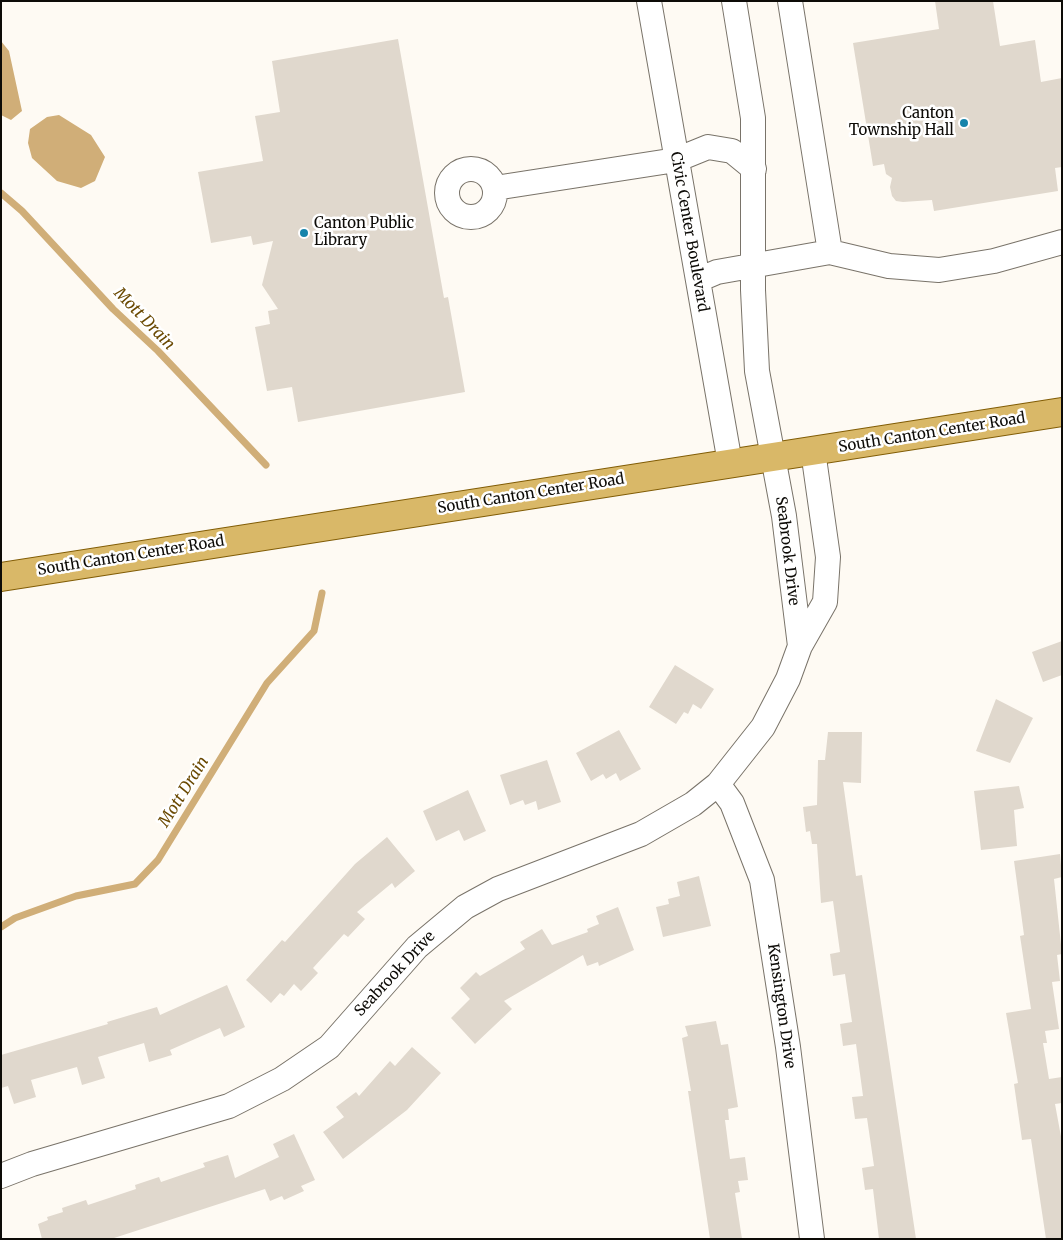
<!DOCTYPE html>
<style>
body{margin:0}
#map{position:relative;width:1063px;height:1240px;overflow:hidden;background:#fefaf3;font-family:Merriweather,serif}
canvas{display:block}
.frame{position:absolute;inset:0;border:2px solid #0d0b07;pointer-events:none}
</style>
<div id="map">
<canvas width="1063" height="1240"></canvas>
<div class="frame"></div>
</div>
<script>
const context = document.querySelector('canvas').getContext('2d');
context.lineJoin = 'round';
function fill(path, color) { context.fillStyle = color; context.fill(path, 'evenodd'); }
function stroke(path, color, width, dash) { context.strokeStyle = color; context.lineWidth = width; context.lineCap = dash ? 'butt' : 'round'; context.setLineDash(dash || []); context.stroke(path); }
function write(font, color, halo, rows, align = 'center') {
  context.font = font + ' Merriweather,serif'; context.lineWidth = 5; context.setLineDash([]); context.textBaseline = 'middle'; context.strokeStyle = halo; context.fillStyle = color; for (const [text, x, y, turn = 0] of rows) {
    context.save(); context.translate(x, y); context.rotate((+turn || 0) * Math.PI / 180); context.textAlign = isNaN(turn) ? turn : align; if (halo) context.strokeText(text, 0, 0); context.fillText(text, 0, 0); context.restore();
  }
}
const water = new Path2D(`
 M 1,41 L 9,51 L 22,111 L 11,120 L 1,115 Z
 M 59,115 L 91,135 L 105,157 L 95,181 L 81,188 L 57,181 L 32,158 L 28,143 L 30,129 L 47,117 Z`);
const stream = new Path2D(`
 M 1,193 L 22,211 L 113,309 L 158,351 L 266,465
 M 1,927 L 15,918 L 76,896 L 135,884 L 158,860 L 267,683 L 314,631 L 322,593`);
const building = new Path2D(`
 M 935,1 L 993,1 L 1000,46 L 1035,40 L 1041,82 L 1062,78 L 1062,167 L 1055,168 L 1058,191 L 934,211 L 932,200 L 903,202 L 896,201 L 892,196 L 890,187 L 892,178 L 886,174 L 884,164 L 873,166 L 853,43 L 939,29 Z
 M 398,39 L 444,298 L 448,297 L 465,392 L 298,422 L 292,387 L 267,391 L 255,327 L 270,324 L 268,311 L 278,309 L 262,285 L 273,241 L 253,245 L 251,236 L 211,243 L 198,172 L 263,161 L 255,116 L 280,112 L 272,61 Z
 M 1062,641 L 1062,675 L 1043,682 L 1032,652 Z
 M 675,665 L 714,689 L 701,709 L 693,704 L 688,714 L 684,712 L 676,724 L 649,707 Z
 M 996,699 L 1033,718 L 1010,763 L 976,751 Z
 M 619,730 L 641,769 L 620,781 L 616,773 L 606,779 L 603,774 L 591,781 L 576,753 Z
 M 828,732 L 862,732 L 861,783 L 843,782 L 856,876 L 862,875 L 916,1239 L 879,1239 L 873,1189 L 865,1190 L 862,1168 L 874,1166 L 867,1118 L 855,1119 L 852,1097 L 863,1096 L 856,1044 L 843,1046 L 840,1024 L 852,1022 L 845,974 L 833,976 L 830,954 L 840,952 L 833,901 L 821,903 L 817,844 L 812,844 L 810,831 L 806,832 L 803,807 L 817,805 L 818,760 L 825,760 Z
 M 547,760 L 561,802 L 538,810 L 536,801 L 525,805 L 523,800 L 510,805 L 500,775 Z
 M 1019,786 L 1024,808 L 1014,810 L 1017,846 L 981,850 L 974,791 Z
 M 468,790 L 486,831 L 464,841 L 459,830 L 436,841 L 423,811 Z
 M 387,837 L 415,871 L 395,888 L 392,883 L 357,912 L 365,919 L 348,937 L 344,934 L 313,968 L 318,973 L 301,991 L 294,984 L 284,996 L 280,993 L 271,1003 L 246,980 L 282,940 L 285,942 L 355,864 Z
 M 1060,854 L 1062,877 L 1054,879 L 1062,954 L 1057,955 L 1060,981 L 1052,982 L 1059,1029 L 1045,1031 L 1047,1043 L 1043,1043 L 1049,1079 L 1062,1077 L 1062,1103 L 1055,1104 L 1062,1142 L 1062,1239 L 1046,1239 L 1031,1139 L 1022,1140 L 1014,1084 L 1018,1083 L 1006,1013 L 1031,1009 L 1020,936 L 1024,935 L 1014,861 Z
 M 699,876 L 711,926 L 663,937 L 656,907 L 669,904 L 668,899 L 680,896 L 677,882 Z
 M 618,907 L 634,950 L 599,966 L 598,962 L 587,966 L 583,955 L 504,1001 L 512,1009 L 475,1044 L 451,1018 L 470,999 L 460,988 L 476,972 L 480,976 L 525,949 L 520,942 L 542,929 L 552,945 L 588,932 L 587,929 L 599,924 L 596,916 Z
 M 227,985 L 245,1027 L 224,1037 L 220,1028 L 170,1050 L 172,1055 L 149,1062 L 144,1043 L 98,1057 L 105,1078 L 82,1085 L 77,1067 L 31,1080 L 36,1097 L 14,1104 L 8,1086 L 1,1088 L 1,1055 L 108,1024 L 107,1022 L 157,1007 L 160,1015 Z
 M 716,1021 L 721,1045 L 728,1044 L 738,1107 L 728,1109 L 729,1120 L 725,1120 L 730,1159 L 745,1157 L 748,1180 L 738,1181 L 740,1192 L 735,1193 L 742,1239 L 710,1239 L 688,1091 L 691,1091 L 682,1038 L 688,1036 L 685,1026 Z
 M 412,1047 L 441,1073 L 407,1110 L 343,1159 L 323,1132 L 344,1117 L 336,1107 L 356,1092 L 359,1096 L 390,1061 L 395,1066 Z
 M 294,1134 L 315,1180 L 301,1186 L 304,1191 L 284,1200 L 282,1196 L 270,1201 L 265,1189 L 111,1239 L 42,1239 L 38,1224 L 48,1220 L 47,1217 L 63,1212 L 62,1208 L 86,1200 L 88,1205 L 136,1189 L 135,1185 L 159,1177 L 161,1182 L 205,1167 L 203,1163 L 228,1155 L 235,1178 L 279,1157 L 273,1144 Z`);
const minor = new Path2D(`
 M 649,1 L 730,463
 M 734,1 L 753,118 L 753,290 L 757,371 L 784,516 L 800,646
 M 790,1 L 830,252
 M447 193a24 24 0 1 1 48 0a24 24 0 1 1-48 0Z
 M 495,188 L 676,160 L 708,147 L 732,151 L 754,169
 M 698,280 L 717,272 L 830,252 L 889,266 L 939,270 L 994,261 L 1062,242
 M 718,784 L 732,803 L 762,880 L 788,1047 L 812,1239
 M 1,1176 L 32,1164 L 229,1106 L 282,1079 L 329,1047 L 417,947 L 465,907 L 498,889 L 641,834 L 693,804 L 718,784 L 763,727 L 788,679 L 800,646 L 825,602 L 828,557 L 813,451`);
const major = new Path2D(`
 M 1,577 L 1062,412`);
const markers = [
 [964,123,5,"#1684ab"],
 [304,233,5,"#1684ab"]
];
const poiNames = [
 ["Canton",954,114],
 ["Township Hall",954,131],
 ["Canton Public",314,224,"left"],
 ["Library",314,241,"left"]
];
const streetNames = [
 ["Civic Center Boulevard",689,232,80],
 ["South Canton Center Road",932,433,-9],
 ["South Canton Center Road",531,494,-9],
 ["Seabrook Drive",787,551,83],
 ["South Canton Center Road",131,556,-9],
 ["Seabrook Drive",395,974,-47],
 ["Kensington Drive",781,1006,82]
];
const waterNames = [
 ["Mott Drain",144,319,46],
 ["Mott Drain",184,792,-58]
];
fill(water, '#d0ae78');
stroke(stream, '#d0ae78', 7);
fill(building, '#e0d8cd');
stroke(minor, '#797369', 26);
stroke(major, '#815c05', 30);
stroke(minor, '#fff', 24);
stroke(major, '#d9b868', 28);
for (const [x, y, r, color] of markers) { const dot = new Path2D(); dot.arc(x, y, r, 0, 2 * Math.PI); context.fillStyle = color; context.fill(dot); stroke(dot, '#fff', 2); }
write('15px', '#0d0b07', '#fff', poiNames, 'right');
write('15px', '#0d0b07', '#fff', streetNames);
write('italic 16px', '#6a4902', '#fff', waterNames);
</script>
